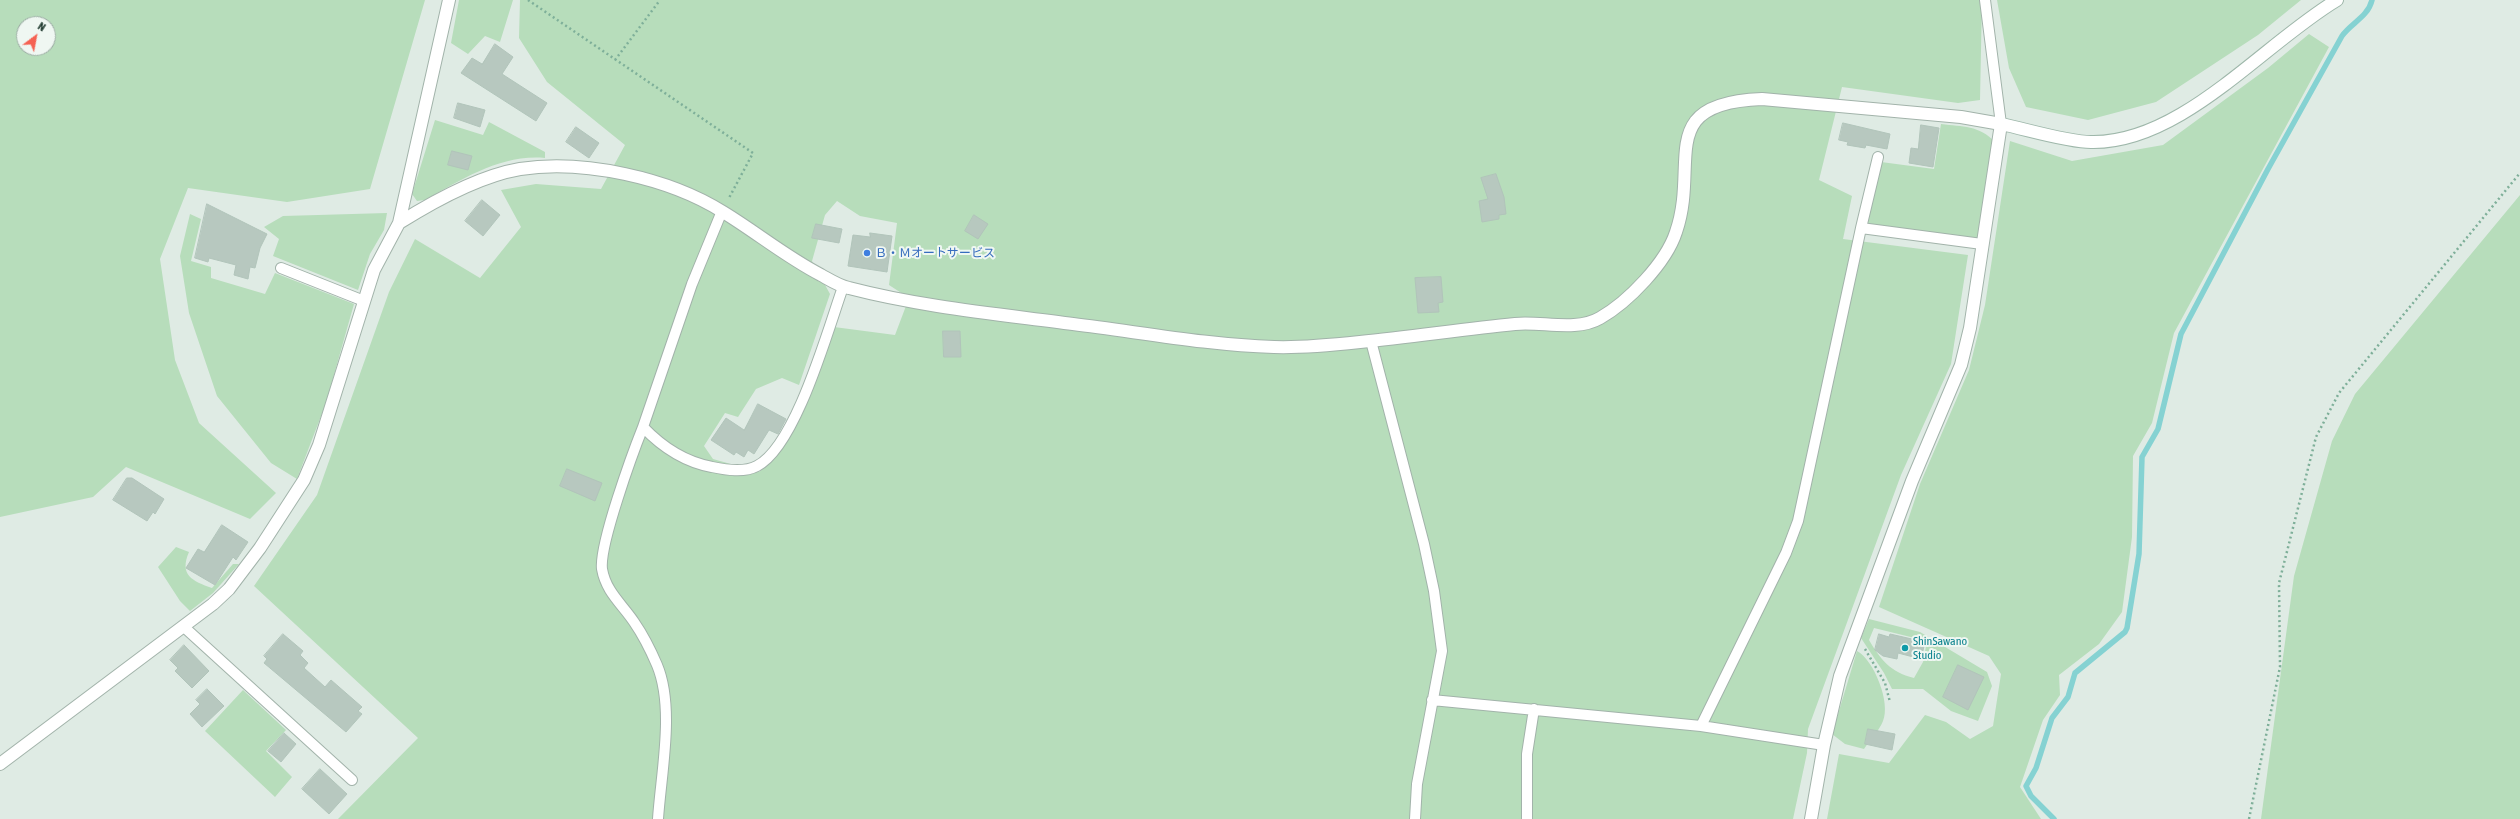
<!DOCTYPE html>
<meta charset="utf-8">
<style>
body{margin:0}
#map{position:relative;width:2520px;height:819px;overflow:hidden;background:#dfebe4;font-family:"Asap Condensed",sans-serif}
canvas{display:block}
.north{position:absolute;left:16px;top:16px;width:40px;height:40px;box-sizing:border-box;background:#eff7f2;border:1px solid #9caca4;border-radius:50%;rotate:32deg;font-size:11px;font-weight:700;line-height:16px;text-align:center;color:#203b30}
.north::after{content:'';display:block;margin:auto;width:14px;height:18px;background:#f56253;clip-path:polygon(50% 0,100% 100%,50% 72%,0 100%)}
</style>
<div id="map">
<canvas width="2520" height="819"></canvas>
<div class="north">N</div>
</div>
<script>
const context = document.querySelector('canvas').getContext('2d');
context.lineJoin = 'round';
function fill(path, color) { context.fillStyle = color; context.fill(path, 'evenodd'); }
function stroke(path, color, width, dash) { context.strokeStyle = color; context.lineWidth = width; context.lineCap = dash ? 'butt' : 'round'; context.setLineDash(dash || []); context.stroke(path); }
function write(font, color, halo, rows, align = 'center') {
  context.font = font + ' "Asap Condensed","Noto Sans JP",sans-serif'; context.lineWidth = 4; context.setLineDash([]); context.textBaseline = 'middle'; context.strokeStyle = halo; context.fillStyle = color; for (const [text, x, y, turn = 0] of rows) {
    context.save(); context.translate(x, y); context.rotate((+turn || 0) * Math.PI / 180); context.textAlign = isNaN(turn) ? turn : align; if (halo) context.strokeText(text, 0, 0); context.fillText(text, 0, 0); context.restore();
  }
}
const green = new Path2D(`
 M 0,0 L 425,0 L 370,189 L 287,202 L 188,188 L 160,259 L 175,360 L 199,423 L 276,493 L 250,519 L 126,467 L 93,497 L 0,517 ZM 24,24 L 48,24 L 48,48 L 24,48 Z
 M 459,0 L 513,0 L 500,42 L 485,36 L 468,54 L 451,43 Z
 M 520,0 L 1982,0 L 1980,100 L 1958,103 L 1842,87 L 1819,180 L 1852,196 L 1843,239 L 1968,255 L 1951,364 L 1901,475 L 1808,729 L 1807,753 L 1793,819 L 338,819 L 418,738 L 254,586 L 317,495 L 389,292 L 415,239 L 480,278 L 521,227 L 501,190 L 536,184 L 601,189 L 625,145 L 547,82 L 519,38 ZM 837,201 L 860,216 L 897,223 L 889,285 L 909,298 L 895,335 L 834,327 C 816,380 803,434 759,472 L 713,459 L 704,446 L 725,413 L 738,417 L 756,389 L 782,378 L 799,385 L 830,294 L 812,261 L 825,215 Z
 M 1997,0 L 2301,0 L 2258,35 L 2156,102 L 2088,120 L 2026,107 L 2009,68 Z
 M 2309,34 L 2329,47 L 2174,333 L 2152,423 L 2133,456 L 2132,537 L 2122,612 L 2099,644 L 2059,675 L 2060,695 L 2043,720 L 2020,787 L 2041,819 L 1827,819 L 1839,754 L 1889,763 L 1925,715 L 1946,722 L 1970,739 L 1993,726 L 2001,674 L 1989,656 L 1879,607 L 1920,484 L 1969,370 L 1985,305 L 2010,141 L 2072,161 L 2163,145 L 2268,68 Z
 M 435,120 L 483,135 L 489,122 L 545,152 L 545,158 C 501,154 463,179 425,200 L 417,201 L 412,194 Z
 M 1941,124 C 1963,127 1979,125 1995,142 L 1978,239 L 1867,224 L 1881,162 L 1934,169 Z
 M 2520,195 L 2520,819 L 2261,819 L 2294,576 L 2332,441 L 2355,394 Z
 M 387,213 L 384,230 L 370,254 L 358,290 L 273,256 L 279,239 L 264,227 L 283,216 Z
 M 190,214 L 201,219 L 191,261 L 211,267 L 211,278 L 265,294 L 275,273 L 354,304 L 326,403 L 297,479 L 271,463 L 217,396 L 189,313 L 180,256 Z
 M 176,547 L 189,552 C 179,575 192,581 212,588 L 233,564 L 239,564 L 213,593 L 190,611 L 180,601 L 158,567 Z
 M 1869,619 L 1920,632 L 1987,672 L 1992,686 L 1978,721 L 1951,711 L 1923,689 L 1892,689 L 1884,673 L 1861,638 ZM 1874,628 L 1927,641 L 1923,662 L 1914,678 C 1890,672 1881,660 1869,640 Z
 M 1857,651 C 1874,660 1891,703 1883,721 C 1879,731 1870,740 1864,749 L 1845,744 L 1832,734 Z
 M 243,690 L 286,730 L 266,751 L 292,777 L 275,797 L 205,731 Z`);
const stream = new Path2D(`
 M 2054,819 L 2031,796 L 2026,786 L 2036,768 L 2052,718 L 2068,697 L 2075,673 L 2125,632 L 2127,628 L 2139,554 L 2142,457 L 2158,429 L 2181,334 L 2268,169 L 2342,36 C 2351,23 2368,17 2372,0`);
const building = new Path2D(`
 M 495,44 L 513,57 L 502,74 L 547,103 L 536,121 L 461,73 L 472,58 L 482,64 Z
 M 458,103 L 485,110 L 480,127 L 454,118 Z
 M 1843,123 L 1890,134 L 1887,149 L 1866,145 L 1865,148 L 1847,145 L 1848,142 L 1839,140 Z
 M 1921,125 L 1939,128 L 1933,167 L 1909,163 L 1911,148 L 1918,149 Z
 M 576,127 L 599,143 L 589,158 L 566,142 Z
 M 452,151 L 472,156 L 468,170 L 448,165 Z
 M 1496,174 L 1504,197 L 1506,214 L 1499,215 L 1499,219 L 1482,222 L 1479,201 L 1488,199 L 1481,178 Z
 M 482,200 L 500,215 L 483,236 L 465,221 Z
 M 207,204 L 267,234 L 260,248 L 255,268 L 250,267 L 248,279 L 234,275 L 236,265 L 209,258 L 208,262 L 195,258 Z
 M 974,215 L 988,224 L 978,239 L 965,231 Z
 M 816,224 L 842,229 L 839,243 L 812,238 Z
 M 870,233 L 892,236 L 887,272 L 848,266 L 853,235 L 870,237 Z
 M 1441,277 L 1443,302 L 1438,303 L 1439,312 L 1418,313 L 1415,278 Z
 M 943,331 L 960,331 L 961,357 L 944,357 Z
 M 758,404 L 786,419 L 778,434 L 769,430 L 754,454 L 748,450 L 744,457 L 736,452 L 734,455 L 711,440 L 726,418 L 744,430 Z
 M 567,469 L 602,483 L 595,501 L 560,486 Z
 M 127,478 L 132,478 L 164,499 L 155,514 L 153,512 L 147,521 L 113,500 Z
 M 222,525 L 248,542 L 236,560 L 233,557 L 215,585 L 186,568 L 198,549 L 204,552 Z
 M 283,634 L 303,651 L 300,655 L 308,663 L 304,668 L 325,687 L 331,680 L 362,707 L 358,711 L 362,714 L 346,732 L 264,663 L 267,659 L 264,656 Z
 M 1879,634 L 1889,637 L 1890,634 L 1925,642 L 1921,659 L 1898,653 L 1897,659 L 1883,656 L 1875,650 Z
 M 184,645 L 209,671 L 192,688 L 175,671 L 178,668 L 170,660 Z
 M 1958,665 L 1984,677 L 1968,710 L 1943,697 Z
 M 207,689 L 224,706 L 202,727 L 190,714 L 200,704 L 196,700 Z
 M 1868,729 L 1895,734 L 1892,750 L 1865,744 Z
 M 284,733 L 296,744 L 281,762 L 268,751 Z
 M 320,769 L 347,794 L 329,814 L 302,789 Z`);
const path = new Path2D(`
 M 528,0 L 753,153 L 729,198
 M 615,60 L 660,0
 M 1865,649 L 1885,683 L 1890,702
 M 2249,819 L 2280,667 L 2279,583 L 2316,437 L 2339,393 L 2520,173`);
const lane = new Path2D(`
 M 1985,0 L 2001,124
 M 722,211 L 692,284 L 643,427 C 662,447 685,462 712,467 C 726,470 744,473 757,466 C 796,446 828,329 843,287
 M 1861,228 L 1878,157
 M 281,268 L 364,301
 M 1371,341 L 1424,544 L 1434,591 L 1442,651 L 1417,784 L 1415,819
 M 643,427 C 633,452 599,545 602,569 C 606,592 622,604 634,622 C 643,635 651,651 657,665 C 675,708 661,773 658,819
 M 184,627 L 352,780
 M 1432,700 L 1701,726 L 1824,745
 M 1701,726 L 1786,553 L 1798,521 L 1861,228 L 1982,244
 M 1527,819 L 1527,754 L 1534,709`);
const street = new Path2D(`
 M 399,223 C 434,201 479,176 520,169 C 583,159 669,178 723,212 C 756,232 786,257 821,275 C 830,280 839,286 849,288 C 922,307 998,314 1073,324 C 1139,332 1207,345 1274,347 C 1302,348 1332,345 1360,342 C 1412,337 1463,329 1515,324 C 1541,321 1576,332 1600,318 C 1628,302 1666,263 1676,232 C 1700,163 1653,103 1762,99 L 1961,117 L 2001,124 L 1970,328 L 1961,365 L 1912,481 L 1840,676 L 1824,745 L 1811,819
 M 0,764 L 213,604 L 229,589 L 260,548 L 304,480 L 319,445 L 374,270 L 399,223 L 449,0`);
const secondary = new Path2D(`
 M 2001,124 C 2026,129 2067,142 2091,142 C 2181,144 2263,44 2337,0`);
const markers = [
 [867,253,4,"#3f7fe0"],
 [1905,648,4,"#0f9aa8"]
];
const shopNames = [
 ["Ｂ・Ｍオートサービス",875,253]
];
const cultureNames = [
 ["ShinSawano",1913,641],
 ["Studio",1913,655]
];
fill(green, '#b7ddbb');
stroke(stream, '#85d2d2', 5.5);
fill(building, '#b7c8bf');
stroke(building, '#b1c4ba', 1);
stroke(lane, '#a2b3aa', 12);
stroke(street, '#a2b3aa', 14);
stroke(secondary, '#9eb7aa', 14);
stroke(path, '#7eaf99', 2.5, [2, 3]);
stroke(lane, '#fff', 10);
stroke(street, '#fff', 12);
stroke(secondary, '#fff', 12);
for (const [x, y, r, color] of markers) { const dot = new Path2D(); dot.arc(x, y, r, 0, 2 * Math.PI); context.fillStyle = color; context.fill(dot); stroke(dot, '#eff7f2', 1.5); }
write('12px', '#366cbe', '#eff7f2', shopNames, 'left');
write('12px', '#0d838f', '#eff7f2', cultureNames, 'left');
</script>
